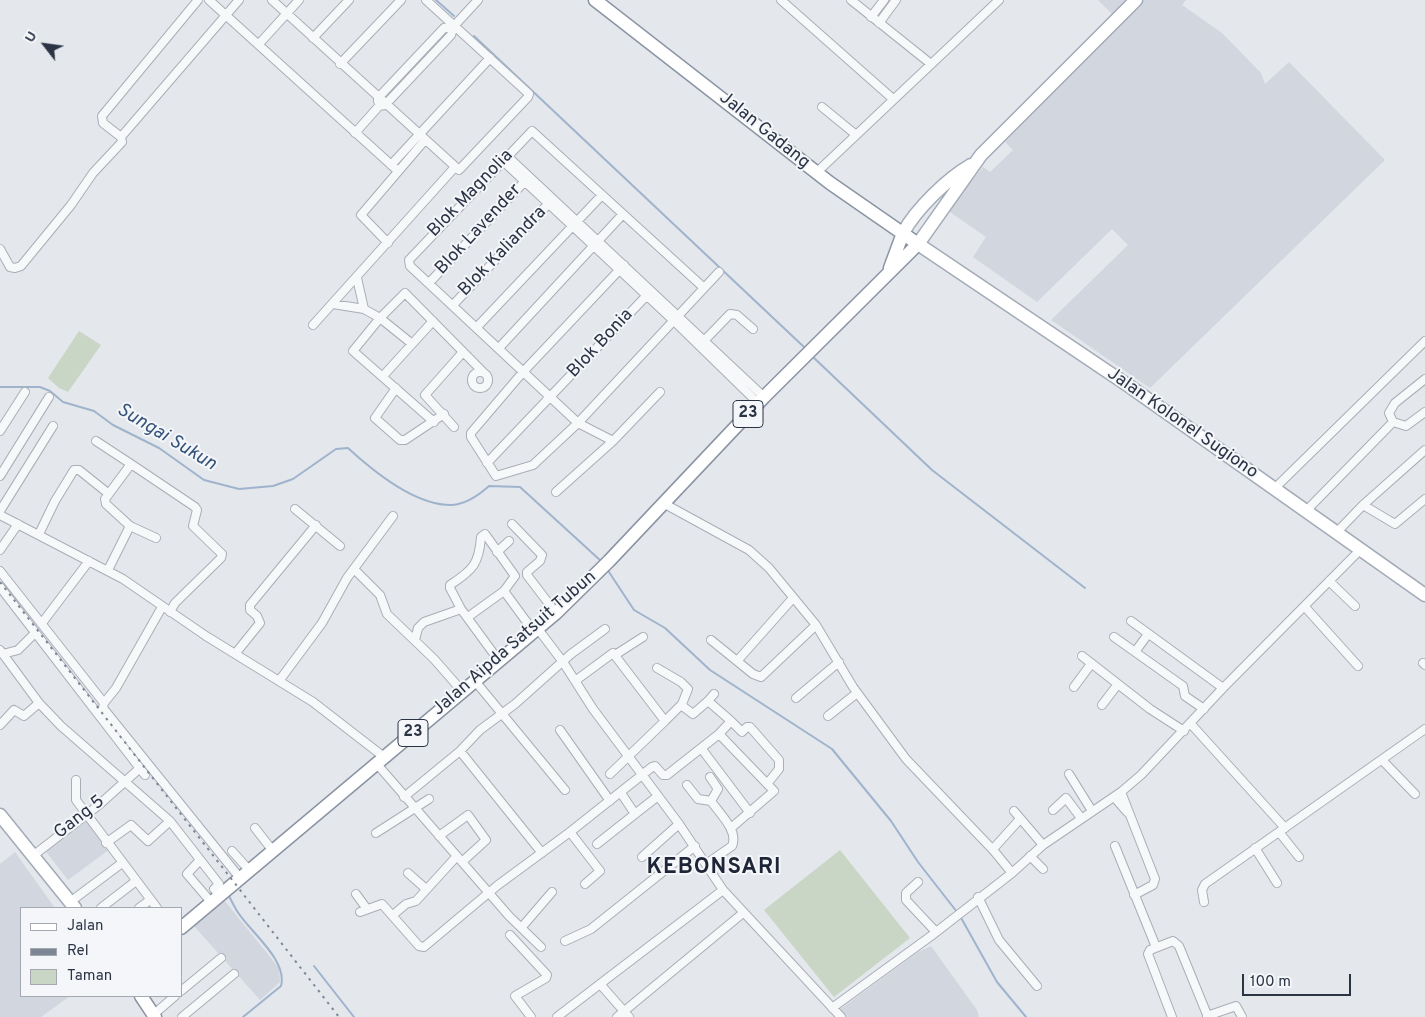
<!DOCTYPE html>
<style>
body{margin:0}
#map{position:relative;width:1425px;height:1017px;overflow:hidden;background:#e4e7ec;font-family:Overpass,sans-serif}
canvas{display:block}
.legend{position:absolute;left:20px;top:907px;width:162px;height:90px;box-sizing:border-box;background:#f4f6f9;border:1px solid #a4a8b1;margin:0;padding:6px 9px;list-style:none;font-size:15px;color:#2b3445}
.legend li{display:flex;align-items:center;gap:10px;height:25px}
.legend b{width:25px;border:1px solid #a4a8b1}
.north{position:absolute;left:20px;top:20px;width:50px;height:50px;-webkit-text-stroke:4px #f4f6f9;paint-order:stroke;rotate:300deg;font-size:14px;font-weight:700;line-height:20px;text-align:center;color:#2b3445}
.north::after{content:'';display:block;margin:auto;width:18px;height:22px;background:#2b3445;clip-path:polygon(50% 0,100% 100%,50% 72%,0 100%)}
.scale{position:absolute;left:1242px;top:974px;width:109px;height:22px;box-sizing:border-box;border:2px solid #2b3445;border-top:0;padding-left:6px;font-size:15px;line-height:18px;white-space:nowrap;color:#2b3445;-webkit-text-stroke:4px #f4f6f9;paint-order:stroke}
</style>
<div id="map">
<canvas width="1425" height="1017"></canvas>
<ul class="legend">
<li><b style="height:6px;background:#fff"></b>Jalan</li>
<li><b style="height:6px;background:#7d8696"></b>Rel</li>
<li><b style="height:14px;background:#c9d6c5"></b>Taman</li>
</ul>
<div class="north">U</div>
<div class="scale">100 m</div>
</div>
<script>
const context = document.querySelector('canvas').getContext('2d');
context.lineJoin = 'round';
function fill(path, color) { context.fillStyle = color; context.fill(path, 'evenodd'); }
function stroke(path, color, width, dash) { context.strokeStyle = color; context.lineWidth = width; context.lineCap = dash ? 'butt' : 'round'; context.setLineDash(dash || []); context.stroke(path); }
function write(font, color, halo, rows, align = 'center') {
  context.font = font + ' Overpass,sans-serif'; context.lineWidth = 4; context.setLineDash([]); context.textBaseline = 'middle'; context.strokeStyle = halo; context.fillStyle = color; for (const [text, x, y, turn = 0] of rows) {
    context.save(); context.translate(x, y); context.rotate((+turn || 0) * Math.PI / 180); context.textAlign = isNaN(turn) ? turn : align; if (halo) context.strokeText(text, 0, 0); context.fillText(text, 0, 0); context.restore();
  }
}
const built = new Path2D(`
 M 1098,0 L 1133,0 L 1115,17 Z
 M 1143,0 L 1186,0 L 1182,5 L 1222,33 L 1261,73 L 1265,84 L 1289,62 L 1385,160 L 1150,388 L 1051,320 L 1128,245 L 1112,229 L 1037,302 L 973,257 L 986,237 L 947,210 L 983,167 L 990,172 L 1013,150 L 1005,142 Z
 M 85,816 L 110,849 L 68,880 L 44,849 Z
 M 15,852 L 55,908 L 21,908 L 21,996 L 70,996 L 41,1017 L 0,1017 L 0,864 Z
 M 224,900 L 279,968 L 280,982 L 260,1000 L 194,926 Z
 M 931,946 L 977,1010 L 979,1017 L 846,1017 L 839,1010 L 918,952 Z`);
const green = new Path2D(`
 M 79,331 L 101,345 L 68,392 L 59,388 L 48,378 Z
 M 840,850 L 910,938 L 834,997 L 764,910 Z`);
const stream = new Path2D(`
 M 436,0 L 454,16
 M 474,36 L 804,347
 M 813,357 L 932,470 L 1085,588
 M 0,387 L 40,387 L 50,391 L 63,402 L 94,411 L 113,425 L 159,448 L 204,480 L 239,489 L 273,486 L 293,479 L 336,449 L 348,448 C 373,471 415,506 452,505 C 466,504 479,495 489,486 L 520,487 L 601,561
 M 607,569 L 634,610 L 665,628 L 710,670 L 832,749 L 891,821 L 918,862 L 957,912
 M 130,781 L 160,808
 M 201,855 L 221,881
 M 228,894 C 231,900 234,906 237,911 C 250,932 288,960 281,986 L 243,1017
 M 960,916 L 997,982 L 1026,1017
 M 314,966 L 354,1017`);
const minor = new Path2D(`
 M 209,0 L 398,171
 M 272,0 L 459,170 L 528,97 L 529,94 L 426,0
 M 781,0 L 893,99
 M 851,0 L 931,64
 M 871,17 L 884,0
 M 879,23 L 896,0
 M 313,38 L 349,0
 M 259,44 L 299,0
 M 340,64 L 401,0
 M 378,101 L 378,98 L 444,28 L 454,26
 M 822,107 L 855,134
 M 355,133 L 379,106 L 385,105 L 451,35 L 454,26 L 478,0
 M 121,137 L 103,123 L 102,116 L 198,0
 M 507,156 L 764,397
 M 503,161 L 673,320 L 758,403
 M 391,165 L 490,58
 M 816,173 L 999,0
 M 388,243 L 361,215 L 425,140
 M 0,249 L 10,267 L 15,268 L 21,266 L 71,205 L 93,173 L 122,142 L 121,137 L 239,0
 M 624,265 L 523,372 L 471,433 L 471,437 L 496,476 L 533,465 L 578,423 L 719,272
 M 357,278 L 364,309 L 380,318 L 405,293 L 484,373
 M 429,283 L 527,179
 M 333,304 L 364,309
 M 453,305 L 551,201
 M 313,325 L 455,167
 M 477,327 L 602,195
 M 411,343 L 380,318 L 353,351 L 434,422
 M 701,344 L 730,314 L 737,315 L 753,329
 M 499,348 L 623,214
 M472 380a8 8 0 1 1 16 0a8 8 0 1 1-16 0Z
 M 383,376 L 433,321
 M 396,388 L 375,418 L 400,440 L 405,440 L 444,414
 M 1393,422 L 1406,426 L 1425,412
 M 454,427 L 425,395 L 463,352
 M 0,431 L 25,392
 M 96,441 L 131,464 L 105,499 L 106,504 L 130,526 L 108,570
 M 613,441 L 578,423 L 410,266 L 409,260 L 532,131 L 703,287
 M 487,463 L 650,292
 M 131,464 L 195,507 L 197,510 L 193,526 L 222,554 L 221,558 L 175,603 L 170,612
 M 0,476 L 49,397
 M 1274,489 L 1425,341
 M 556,492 L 613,441 L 660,392
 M 663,503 L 749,550 L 769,568 L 816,625 L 853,687 L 906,759 L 994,851 L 1012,873
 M 1363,505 L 1395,524 L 1425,499
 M 295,509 L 340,546
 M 0,511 L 53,426
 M 1306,511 L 1393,422 L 1389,413 L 1395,403 L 1425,379
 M 0,515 L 123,579 L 206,636 L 313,702 L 384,757
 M 512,524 L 542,555 L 540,561 L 527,572 L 527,575 L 556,613
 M 130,526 L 156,538
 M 1337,532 L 1363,505 L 1425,450
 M 39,534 L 55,501 L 74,470 L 79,470 L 109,494
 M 0,550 L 18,524
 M 497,552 L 509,541
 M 354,569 L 380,595 L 387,614 L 434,659 L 462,691
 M 0,571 L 104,703 L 103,708 L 240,878
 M 1329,581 L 1355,606
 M 0,587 L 145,775
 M 504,591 L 534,632
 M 1305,607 L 1358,666
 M 461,609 L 450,588 L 450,585 C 473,570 479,564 481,537 L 485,534 L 515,576 L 504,591 L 468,617
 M 1131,621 L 1223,688
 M 42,623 L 89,561
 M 538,629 L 563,662 L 593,709 L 679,824 L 723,890 L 841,1017
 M 1114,637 L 1183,686 L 1185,696 L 1204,709
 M 415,640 L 418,628 L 424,622 L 461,609 L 499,661
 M 711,640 L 753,674 L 761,677 L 816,625
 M 0,650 L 39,703 L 61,726 L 170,821 L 219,884 L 214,889 L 219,895
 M 1135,652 L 1148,634
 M 3,654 L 18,650 L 35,633
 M 235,654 L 260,623 L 257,616 L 250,610 L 250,605 L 316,525
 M 615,655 L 643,637
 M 1082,656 L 1150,709 L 1184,731
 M 738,660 L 793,598
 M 1423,663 L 1425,665
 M 657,668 L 681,682 L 688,689 L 682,704 L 665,721
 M 279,681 L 322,623 L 347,578 L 393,516
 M 475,681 L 565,790
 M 575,681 L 613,653 L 665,721 L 610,774
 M 1074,687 L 1091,664
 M 714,694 L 708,701 L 731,721
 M 796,698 L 839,662
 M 104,703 L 116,688 L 162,607
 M 681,705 L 693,714 L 708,701
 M 1102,705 L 1118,684
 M 828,716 L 857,693
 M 1190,723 L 1285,828
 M 0,725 L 14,710 L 24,716 L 39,703
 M 560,730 L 610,801
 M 719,734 L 774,791 L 731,828
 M 701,748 L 750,813
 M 460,751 L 542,853
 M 1382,760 L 1415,794
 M 376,763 L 509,916 L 541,947
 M 1069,774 L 1092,811
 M 710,777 L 718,789 L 711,801
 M 76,780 L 76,800 L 157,908
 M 687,785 L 698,799 L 711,801 C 719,813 739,831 732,846 L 706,864
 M 1121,792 L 1155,879 L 1153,885 L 1134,895
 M 404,797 L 460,751 L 480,730 L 515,704 L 571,654 L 605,629
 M 1114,797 L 1127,812
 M 1053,810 L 1066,798 L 1081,818
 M 1014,811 L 1043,845
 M 635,814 L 658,796
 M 255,828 L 273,851
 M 570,832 L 600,871 L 585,884
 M 1279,832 L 1299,857
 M 376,833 L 429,799
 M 439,836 L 468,815 L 486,840 L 462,862
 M 106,843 L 131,825 L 148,841 L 170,821
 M 597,844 L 635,814 L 621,793
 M 1115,846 L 1156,947
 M 1255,848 L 1277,883
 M 993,849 L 1020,819
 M 232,851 L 249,870
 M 34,855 L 100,804 L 140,768
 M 1030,856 L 1043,869
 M 642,857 L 679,824
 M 200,860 L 187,874 L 211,902
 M 408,873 L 426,889
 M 918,882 L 906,893 L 906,900 L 936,932
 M 356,894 L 367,909
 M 978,897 L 999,940 L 1037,986
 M 70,902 L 122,863
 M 1204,902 L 1202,890 L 1205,884 L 1425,729
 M 101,908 L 136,881
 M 139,908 L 150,900
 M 360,912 L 382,904 L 419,946 L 424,947 L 498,885 L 570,832 L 652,767 L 655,766 L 663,775 L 667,775 L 719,734 L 731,721 L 742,732 L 747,727 L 750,727 L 779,760 L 779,769 L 767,784
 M 393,915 L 406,904 L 416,901 L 457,856
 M 522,927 L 552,892
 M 510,935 L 547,975 L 546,978 L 515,996 L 531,1017
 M 565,941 L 591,929 L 695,846
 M 600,984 L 723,890
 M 181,991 L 221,958
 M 832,1008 L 931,936 L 1012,873 L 1043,845 L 1121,792 L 1141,775 L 1223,688 L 1361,549
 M 153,1015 L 175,996
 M 1207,1016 L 1236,1006 L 1242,1017
 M 182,1017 L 234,974
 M 557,1017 L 600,984 L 629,1017
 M 617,1017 L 743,913
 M 1172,1017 L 1148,954 L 1150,950 L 1173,941 L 1179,946 L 1208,1017`);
const primary = new Path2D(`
 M 1136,0 L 981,155 L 918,244 L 1129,386 L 1425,595
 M 903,233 C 916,209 947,179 971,165
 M 0,815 L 75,908`);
const trunk = new Path2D(`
 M 890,268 L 903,233
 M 181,928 L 556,613 L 609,561 L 764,397 L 918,244 L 830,183 L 595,0
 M 141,996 L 155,1017`);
const rail = new Path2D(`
 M 0,582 L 339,1017`);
const shields = [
 [748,414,30],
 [413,733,30]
];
const shieldNames = [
 ["23",748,414],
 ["23",413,733]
];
const streetNames = [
 ["Jalan Gadang",764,131,39],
 ["Blok Magnolia",471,194,-46],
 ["Blok Lavender",479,230,-47],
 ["Blok Kaliandra",503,252,-46],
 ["Blok Bonia",601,344,-47],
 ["Jalan Kolonel Sugiono",1182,424,35],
 ["Jalan Aipda Satsuit Tubun",515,644,-41],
 ["Gang 5",80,818,-38]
];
const waterNames = [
 ["Sungai Sukun",166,438,31]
];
const districtNames = [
 ["KEBONSARI",714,869]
];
fill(built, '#d2d6de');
fill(green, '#c9d6c5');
stroke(stream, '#9fb4cc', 2);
stroke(minor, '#a9aeb7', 10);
stroke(primary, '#a3abb8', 15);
stroke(trunk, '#8b94a3', 15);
stroke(minor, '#f7f8fa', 8);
stroke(primary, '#fff', 12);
stroke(trunk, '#fff', 12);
stroke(rail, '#7d8696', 2, [2.5, 5]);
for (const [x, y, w] of shields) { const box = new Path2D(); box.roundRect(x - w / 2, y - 13.5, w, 27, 4); context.fillStyle = '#f4f6f9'; context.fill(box); stroke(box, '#2b3445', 1); }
write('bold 16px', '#2b3445', null, shieldNames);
write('18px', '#2b3445', '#f4f6f9', streetNames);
write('italic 19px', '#34527a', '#f4f6f9', waterNames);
context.letterSpacing = '1px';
write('bold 22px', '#1d2536', '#f4f6f9', districtNames);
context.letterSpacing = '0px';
</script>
